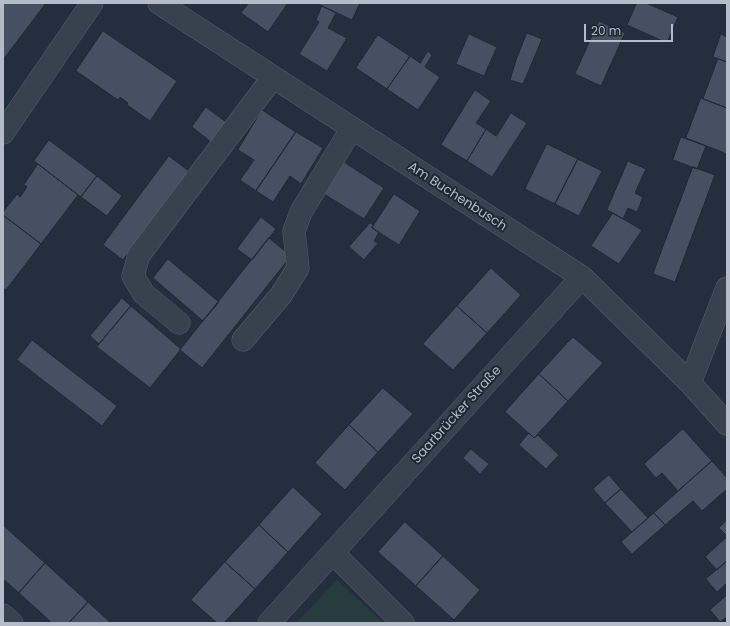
<!DOCTYPE html>
<meta charset="utf-8">
<style>
body{margin:0}
#map{position:relative;width:730px;height:626px;overflow:hidden;background:#242f3e;font-family:Poppins,sans-serif}
canvas{display:block}
.frame{position:absolute;inset:0;border:4px solid #b4bcc9;pointer-events:none}
.scale{position:absolute;left:584px;top:24px;width:89px;height:18px;box-sizing:border-box;border:2px solid #b4bcc9;border-top:0;padding-left:5px;font-size:12px;line-height:14px;white-space:nowrap;color:#b4bcc9;-webkit-text-stroke:3px #1d2633;paint-order:stroke}
</style>
<div id="map">
<canvas width="730" height="626"></canvas>
<div class="frame"></div>
<div class="scale">20 m</div>
</div>
<script>
const context = document.querySelector('canvas').getContext('2d');
context.lineJoin = 'round';
function fill(path, color) { context.fillStyle = color; context.fill(path, 'evenodd'); }
function stroke(path, color, width, dash) { context.strokeStyle = color; context.lineWidth = width; context.lineCap = dash ? 'butt' : 'round'; context.setLineDash(dash || []); context.stroke(path); }
function write(font, color, halo, rows, align = 'center') {
  context.font = font + ' Poppins,sans-serif'; context.lineWidth = 4; context.setLineDash([]); context.textBaseline = 'middle'; context.strokeStyle = halo; context.fillStyle = color; for (const [text, x, y, turn = 0] of rows) {
    context.save(); context.translate(x, y); context.rotate((+turn || 0) * Math.PI / 180); context.textAlign = isNaN(turn) ? turn : align; if (halo) context.strokeText(text, 0, 0); context.fillText(text, 0, 0); context.restore();
  }
}
const green = new Path2D(`
 M 337,580 L 384,623 L 296,623 Z`);
const building = new Path2D(`
 M 3,3 L 46,3 L 3,60 Z
 M 249,3 L 288,3 L 268,32 L 241,13 Z
 M 321,3 L 360,3 L 352,20 L 320,5 Z
 M 637,3 L 646,3 L 678,17 L 667,43 L 627,25 Z
 M 322,6 L 336,13 L 328,28 L 347,38 L 327,71 L 299,54 L 319,22 L 316,20 Z
 M 599,21 L 625,33 L 601,86 L 575,74 Z
 M 103,31 L 177,81 L 150,121 L 127,105 L 128,103 L 120,97 L 118,100 L 76,71 Z
 M 527,33 L 542,39 L 523,84 L 510,80 L 516,60 Z
 M 469,34 L 497,47 L 484,76 L 456,64 Z
 M 721,34 L 727,37 L 727,62 L 713,57 Z
 M 378,35 L 410,56 L 387,89 L 356,68 Z
 M 428,51 L 432,55 L 425,67 L 440,77 L 418,110 L 387,89 L 410,56 L 420,63 Z
 M 718,59 L 727,62 L 727,108 L 703,99 Z
 M 475,90 L 491,101 L 476,123 L 486,129 L 467,161 L 441,145 Z
 M 701,98 L 727,108 L 727,154 L 686,138 Z
 M 206,107 L 226,122 L 211,142 L 192,127 Z
 M 262,110 L 296,132 L 256,191 L 240,180 L 254,160 L 238,150 Z
 M 511,113 L 527,123 L 492,177 L 467,161 L 486,129 L 496,136 Z
 M 296,132 L 323,148 L 301,184 L 290,176 L 273,202 L 256,191 Z
 M 681,137 L 706,146 L 697,169 L 673,160 Z
 M 49,140 L 97,176 L 81,197 L 34,161 Z
 M 547,144 L 578,159 L 555,204 L 525,189 Z
 M 169,156 L 190,172 L 123,260 L 103,245 Z
 M 578,159 L 602,171 L 579,216 L 555,204 Z
 M 628,161 L 646,169 L 635,193 L 643,197 L 637,212 L 628,208 L 623,219 L 607,210 Z
 M 344,162 L 384,188 L 364,219 L 324,194 Z
 M 38,164 L 78,195 L 41,244 L 3,215 L 3,212 L 17,194 L 20,197 L 27,187 L 24,185 Z
 M 693,167 L 715,175 L 675,282 L 653,274 Z
 M 97,176 L 122,196 L 107,216 L 81,197 Z
 M 394,194 L 420,211 L 399,245 L 372,228 Z
 M 613,213 L 642,230 L 619,264 L 591,246 Z
 M 3,215 L 41,244 L 6,290 L 3,288 Z
 M 261,217 L 276,229 L 252,260 L 237,249 Z
 M 370,223 L 374,225 L 372,228 L 379,232 L 374,241 L 378,243 L 364,260 L 349,247 Z
 M 269,238 L 291,256 L 202,368 L 180,350 Z
 M 168,259 L 219,302 L 203,321 L 153,278 Z
 M 491,268 L 521,295 L 487,333 L 457,306 Z
 M 122,298 L 131,306 L 99,344 L 90,336 Z
 M 131,306 L 181,349 L 150,388 L 97,347 Z
 M 457,306 L 487,333 L 453,370 L 423,344 Z
 M 573,337 L 603,363 L 568,401 L 539,374 Z
 M 32,340 L 117,406 L 102,426 L 17,360 Z
 M 539,374 L 568,401 L 534,438 L 505,412 Z
 M 383,388 L 413,414 L 378,452 L 349,425 Z
 M 349,425 L 378,452 L 345,490 L 315,463 Z
 M 683,429 L 712,461 L 678,491 L 662,473 L 656,478 L 644,464 Z
 M 529,433 L 534,438 L 538,435 L 559,455 L 546,469 L 519,445 Z
 M 471,449 L 489,464 L 480,474 L 463,458 Z
 M 712,461 L 727,478 L 727,489 L 702,511 L 693,501 L 665,525 L 654,513 Z
 M 609,475 L 621,489 L 605,503 L 593,489 Z
 M 293,487 L 322,514 L 288,552 L 259,525 Z
 M 621,489 L 648,518 L 632,532 L 605,503 Z
 M 654,513 L 665,525 L 632,554 L 621,542 Z
 M 727,520 L 727,536 L 719,528 Z
 M 405,522 L 443,556 L 416,586 L 378,552 Z
 M 3,525 L 45,563 L 19,593 L 3,579 Z
 M 259,525 L 288,552 L 255,589 L 225,562 Z
 M 727,537 L 727,561 L 717,570 L 705,557 Z
 M 443,556 L 480,590 L 454,620 L 416,586 Z
 M 727,561 L 727,583 L 717,592 L 706,579 Z
 M 225,562 L 255,589 L 224,623 L 217,623 L 191,600 Z
 M 45,563 L 88,602 L 69,623 L 52,623 L 19,593 Z
 M 727,595 L 727,617 L 720,622 L 710,610 Z
 M 88,602 L 111,623 L 69,623 Z`);
const minor = new Path2D(`
 M 159,3 L 582,277 L 690,383 L 727,424
 M 3,133 L 92,3
 M 179,323 L 144,294 L 133,276 L 139,255 L 273,77
 M 243,340 L 281,295 L 298,268 L 294,231 L 301,212 L 352,128
 M 690,383 L 727,288
 M 333,553 L 403,623
 M 3,615 L 12,623
 M 269,623 L 582,277`);
const streetNames = [
 ["Am Buchenbusch",457,197,33],
 ["Saarbrücker Straße",457,415,-48]
];
fill(green, '#263c3f');
fill(building, '#455162');
stroke(building, '#1f2835', 1);
stroke(minor, '#565f6c', 23);
stroke(minor, '#38414e', 22);
write('13px', '#b4bcc9', '#1d2633', streetNames);
</script>
